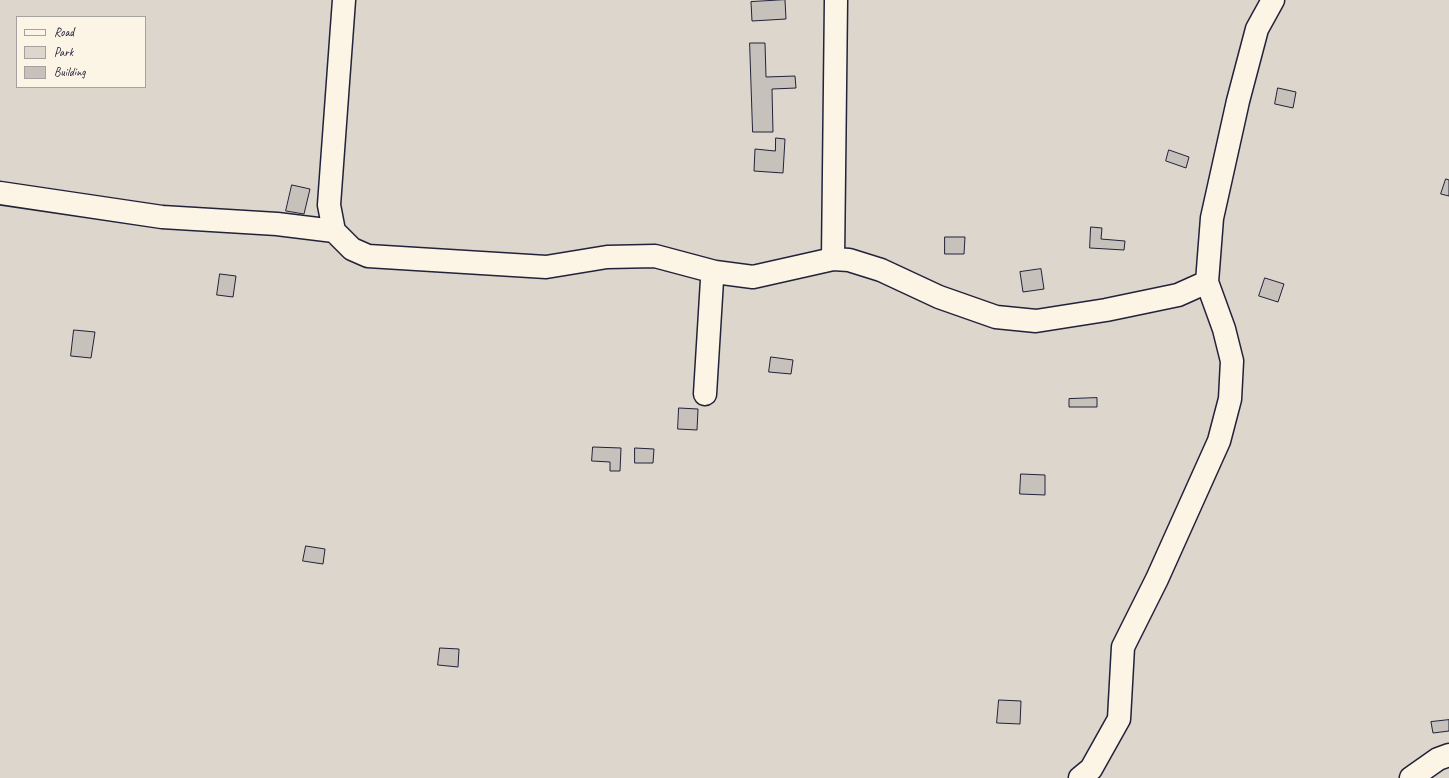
<!DOCTYPE html>
<style>
body{margin:0}
#map{position:relative;width:1449px;height:778px;overflow:hidden;background:#fcf5e5;font-family:Caveat,sans-serif}
canvas{display:block}
.legend{position:absolute;left:16px;top:16px;width:130px;height:72px;box-sizing:border-box;background:#fcf5e5;border:1px solid #a5a1a1;margin:0;padding:5px 7px;list-style:none;font-size:12px;color:#22223b}
.legend li{display:flex;align-items:center;gap:8px;height:20px}
.legend b{width:20px;border:1px solid #a5a1a1}
</style>
<div id="map">
<canvas width="1449" height="778"></canvas>
<ul class="legend">
<li><b style="height:5px;background:#fcf5e5"></b>Road</li>
<li><b style="height:11px;background:#dcd6cc"></b>Park</li>
<li><b style="height:11px;background:#c6c1bb"></b>Building</li>
</ul>
</div>
<script>
const context = document.querySelector('canvas').getContext('2d');
context.lineJoin = 'round';
function fill(path, color) { context.fillStyle = color; context.fill(path, 'evenodd'); }
function stroke(path, color, width, dash) { context.strokeStyle = color; context.lineWidth = width; context.lineCap = dash ? 'butt' : 'round'; context.setLineDash(dash || []); context.stroke(path); }
const green = new Path2D(`
 M 0,0 L 1449,0 L 1449,778 L 0,778 ZM 17,17 L 145,17 L 145,87 L 17,87 Z`);
const building = new Path2D(`
 M 785,0 L 786,19 L 752,21 L 751,2 Z
 M 750,43 L 765,43 L 766,77 L 795,76 L 796,88 L 772,89 L 773,132 L 753,132 Z
 M 1278,88 L 1296,92 L 1293,108 L 1275,104 Z
 M 776,138 L 785,139 L 783,173 L 754,171 L 755,149 L 775,151 Z
 M 1169,150 L 1189,157 L 1186,168 L 1166,161 Z
 M 1446,179 L 1449,180 L 1449,196 L 1441,194 Z
 M 292,185 L 310,189 L 304,214 L 286,211 Z
 M 1091,227 L 1102,228 L 1101,239 L 1125,241 L 1124,250 L 1090,248 Z
 M 945,237 L 965,237 L 964,254 L 945,254 Z
 M 1041,269 L 1044,289 L 1023,292 L 1020,272 Z
 M 220,274 L 236,276 L 233,297 L 217,295 Z
 M 1265,278 L 1284,284 L 1278,302 L 1259,296 Z
 M 74,330 L 95,332 L 91,358 L 71,356 Z
 M 771,357 L 793,360 L 791,374 L 769,372 Z
 M 1097,398 L 1097,407 L 1069,407 L 1069,399 Z
 M 679,408 L 698,409 L 697,430 L 678,429 Z
 M 593,447 L 621,448 L 620,471 L 610,471 L 610,462 L 592,461 Z
 M 635,448 L 654,449 L 653,463 L 635,463 Z
 M 1021,474 L 1045,475 L 1045,495 L 1020,494 Z
 M 306,546 L 325,549 L 323,564 L 303,561 Z
 M 440,648 L 459,649 L 458,667 L 438,665 Z
 M 999,700 L 1021,701 L 1020,724 L 997,723 Z
 M 1449,720 L 1449,731 L 1433,733 L 1431,722 Z`);
const minor = new Path2D(`
 M 344,0 L 329,205 L 334,231 L 352,249 L 368,256 L 546,267 L 607,257 L 655,256 L 715,272
 M 0,193 L 162,217 L 277,224 L 334,231
 M 833,259 L 849,260 L 881,270 L 939,297 L 996,317 L 1036,321 L 1106,310 L 1178,295 L 1207,282
 M 705,394 L 712,280 L 715,272 L 753,277 L 833,259 L 836,0
 M 1080,778 L 1091,769 L 1119,719 L 1123,647 L 1157,579 L 1219,441 L 1230,399 L 1232,361 L 1224,329 L 1207,282 L 1212,218 L 1238,101 L 1257,29 L 1273,0
 M 1411,778 L 1438,759 L 1449,755`);
fill(green, '#dcd6cc');
fill(building, '#c6c1bb');
stroke(building, '#22223b', 1);
stroke(minor, '#22223b', 25);
stroke(minor, '#fcf5e5', 22);
</script>
